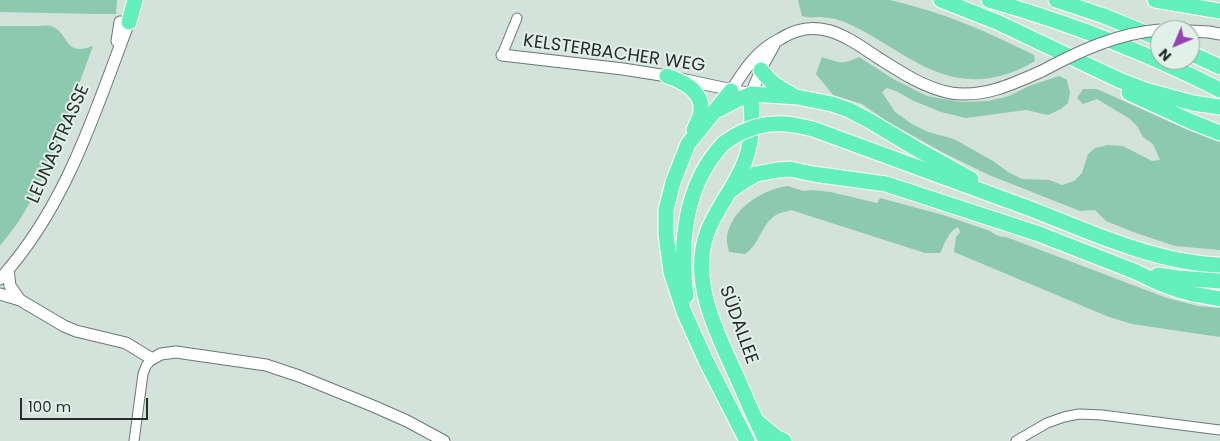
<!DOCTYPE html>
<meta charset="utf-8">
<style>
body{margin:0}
#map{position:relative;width:1220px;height:441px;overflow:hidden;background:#d4e2dc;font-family:Poppins,sans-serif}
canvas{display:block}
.north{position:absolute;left:1150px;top:20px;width:50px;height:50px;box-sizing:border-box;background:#e1f0e9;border:1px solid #97a29d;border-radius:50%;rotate:225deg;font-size:14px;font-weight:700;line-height:20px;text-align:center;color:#272c2a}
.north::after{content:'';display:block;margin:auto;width:18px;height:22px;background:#9543b2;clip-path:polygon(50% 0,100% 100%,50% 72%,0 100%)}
.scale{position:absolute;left:20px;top:398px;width:128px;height:22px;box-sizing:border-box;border:2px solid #272c2a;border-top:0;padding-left:6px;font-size:15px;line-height:18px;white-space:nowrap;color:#272c2a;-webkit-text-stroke:4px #e1f0e9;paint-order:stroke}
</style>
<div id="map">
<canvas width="1220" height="441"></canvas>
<div class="north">N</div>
<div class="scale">100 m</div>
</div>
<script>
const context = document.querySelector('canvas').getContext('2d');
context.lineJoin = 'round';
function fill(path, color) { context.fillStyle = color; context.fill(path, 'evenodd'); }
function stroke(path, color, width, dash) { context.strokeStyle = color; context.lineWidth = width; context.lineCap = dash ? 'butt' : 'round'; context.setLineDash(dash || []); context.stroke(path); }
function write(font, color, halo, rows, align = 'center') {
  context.font = font + ' Poppins,sans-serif'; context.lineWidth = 4; context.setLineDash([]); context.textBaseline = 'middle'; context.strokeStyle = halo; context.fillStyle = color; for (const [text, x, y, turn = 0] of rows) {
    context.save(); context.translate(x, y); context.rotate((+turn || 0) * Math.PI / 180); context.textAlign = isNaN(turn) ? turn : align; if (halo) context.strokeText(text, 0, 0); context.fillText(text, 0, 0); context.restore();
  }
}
const green = new Path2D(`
 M 0,0 L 117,0 L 116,14 L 96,14 L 0,12 Z
 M 798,0 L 890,0 L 894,1 C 918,7 942,14 966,24 C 989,33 1011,44 1034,55 L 1035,61 C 1026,66 1017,71 1007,74 C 941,95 902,48 847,23 C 838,19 827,17 817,17 C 812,17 807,18 802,16 Z
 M 0,26 C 13,26 26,26 40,26 C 43,26 48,25 51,26 C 71,34 63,57 93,46 C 71,105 52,169 19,221 C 13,230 6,238 0,246 Z
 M 822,57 C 841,63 841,65 859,57 L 895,80 L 927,96 L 961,102 L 988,101 L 1009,96 L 1029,86 L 1059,76 L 1067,80 L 1070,93 L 1068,103 L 1061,109 L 1048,115 L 1026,110 L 966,118 L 941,112 L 914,101 L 896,91 L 887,88 L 882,92 L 895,112 L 912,124 L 928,132 L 954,139 L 993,161 L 1008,172 L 1022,179 L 1049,180 L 1062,185 L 1074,181 L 1082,173 L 1088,154 L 1095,148 L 1108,145 L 1123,146 L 1152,161 L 1160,160 L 1153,144 L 1143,137 L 1137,126 L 1130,119 L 1097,99 L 1083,104 L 1077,98 L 1083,89 L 1097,89 L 1188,130 L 1220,142 L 1220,250 L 1175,246 L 1136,233 L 1106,221 L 1095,210 L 1080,211 L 989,175 L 942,152 L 885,120 L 862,104 L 833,95 L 816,74 Z
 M 787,186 L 804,191 L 813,190 L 831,192 L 877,203 L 880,198 L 943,215 L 990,231 C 995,235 1000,237 1006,237 L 1167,298 L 1198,306 L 1220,308 L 1220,337 L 1132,324 L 1109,317 L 954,252 L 956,237 L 960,232 L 958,227 C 948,231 945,244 940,253 L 925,253 L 791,210 C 784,212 777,213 772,218 C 761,227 759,245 745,254 L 729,252 C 728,247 726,241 727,236 C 732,209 761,190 787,186 Z`);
const street = new Path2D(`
 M 502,55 L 517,18
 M 134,441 L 143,374 L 146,366 L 152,359
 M 1016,441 L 1047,423 L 1064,417 L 1079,414 L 1102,415 L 1220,430`);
const secondary = new Path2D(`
 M 1167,30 L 1177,30
 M 1190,31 L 1209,32 L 1220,34
 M 117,41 L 120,22
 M 502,55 L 623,69 L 667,76 L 751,94 L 765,61 L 774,45
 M 731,91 C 741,75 752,58 767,47 C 771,44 776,41 780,39 C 818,14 848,38 880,59 C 902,73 925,88 951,93 C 984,98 1013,84 1042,71
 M 8,270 L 10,286 L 20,300
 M 0,279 C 66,207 95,112 129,22
 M 0,294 L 20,300 L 64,326 L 76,331 L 126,343 L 152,359 L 161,354 L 176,352 L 266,365 L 299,376 L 373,406 L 407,421 L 444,441`);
const highway = new Path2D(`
 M 941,0 L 997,22 L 1119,80 L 1145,90 L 1193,103 L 1220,107
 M 989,0 C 1069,23 1146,52 1220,90
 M 1056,0 L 1104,16 L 1160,39
 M 1155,0 L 1220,11
 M 129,22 L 135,0
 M 1190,53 L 1220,67
 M 761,70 C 770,82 778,88 791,94
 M 667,76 C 682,81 703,91 701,111 C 701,117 696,124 694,130
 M 731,91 L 688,144 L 673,182 L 666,210 L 666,235 L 671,272 L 684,312 L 706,361 L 747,441
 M 1129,93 L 1192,122 L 1220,133
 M 751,94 C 752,114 753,139 746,158 C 737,185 717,206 707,233 C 690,280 716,332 736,375 C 745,397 755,419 766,441
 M 720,109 L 735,101 L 751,94 L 797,97 L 832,104 L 849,110 L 870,121 L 915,148 L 971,179
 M 794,125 L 813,129 C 886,156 959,182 1031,209 C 1090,232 1156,263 1220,265
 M 729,192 L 738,185 L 756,174 L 778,170 L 790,169 L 813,174 L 886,184 L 1039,234 L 1136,272 L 1159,283 L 1178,290 L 1193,294 L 1220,299
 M 1158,275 L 1178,278 L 1220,281
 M 686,296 C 679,243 685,183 724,143
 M 759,423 L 776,437 L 784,441`);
const secondaryBridge = new Path2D(`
 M 1042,71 C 1079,51 1118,33 1160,30`);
const highwayBridge = new Path2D(`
 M 724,143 C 746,127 767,121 794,125`);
const streetNames = [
 ["KELSTERBACHER WEG",614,54,8],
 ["LEUNASTRASSE",59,144,-66],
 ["SÜDALLEE",738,325,70]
];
fill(green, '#8dc9af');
stroke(street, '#6b7872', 11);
stroke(secondary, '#6b7872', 13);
stroke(highway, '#fff', 17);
stroke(street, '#fff', 9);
stroke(secondary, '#fff', 11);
stroke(highway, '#64f0bd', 15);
stroke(secondaryBridge, '#6b7872', 13, []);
stroke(highwayBridge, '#fff', 17, []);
stroke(secondaryBridge, '#fff', 11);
stroke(highwayBridge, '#64f0bd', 15);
write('18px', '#272c2a', '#e1f0e9', streetNames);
</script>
